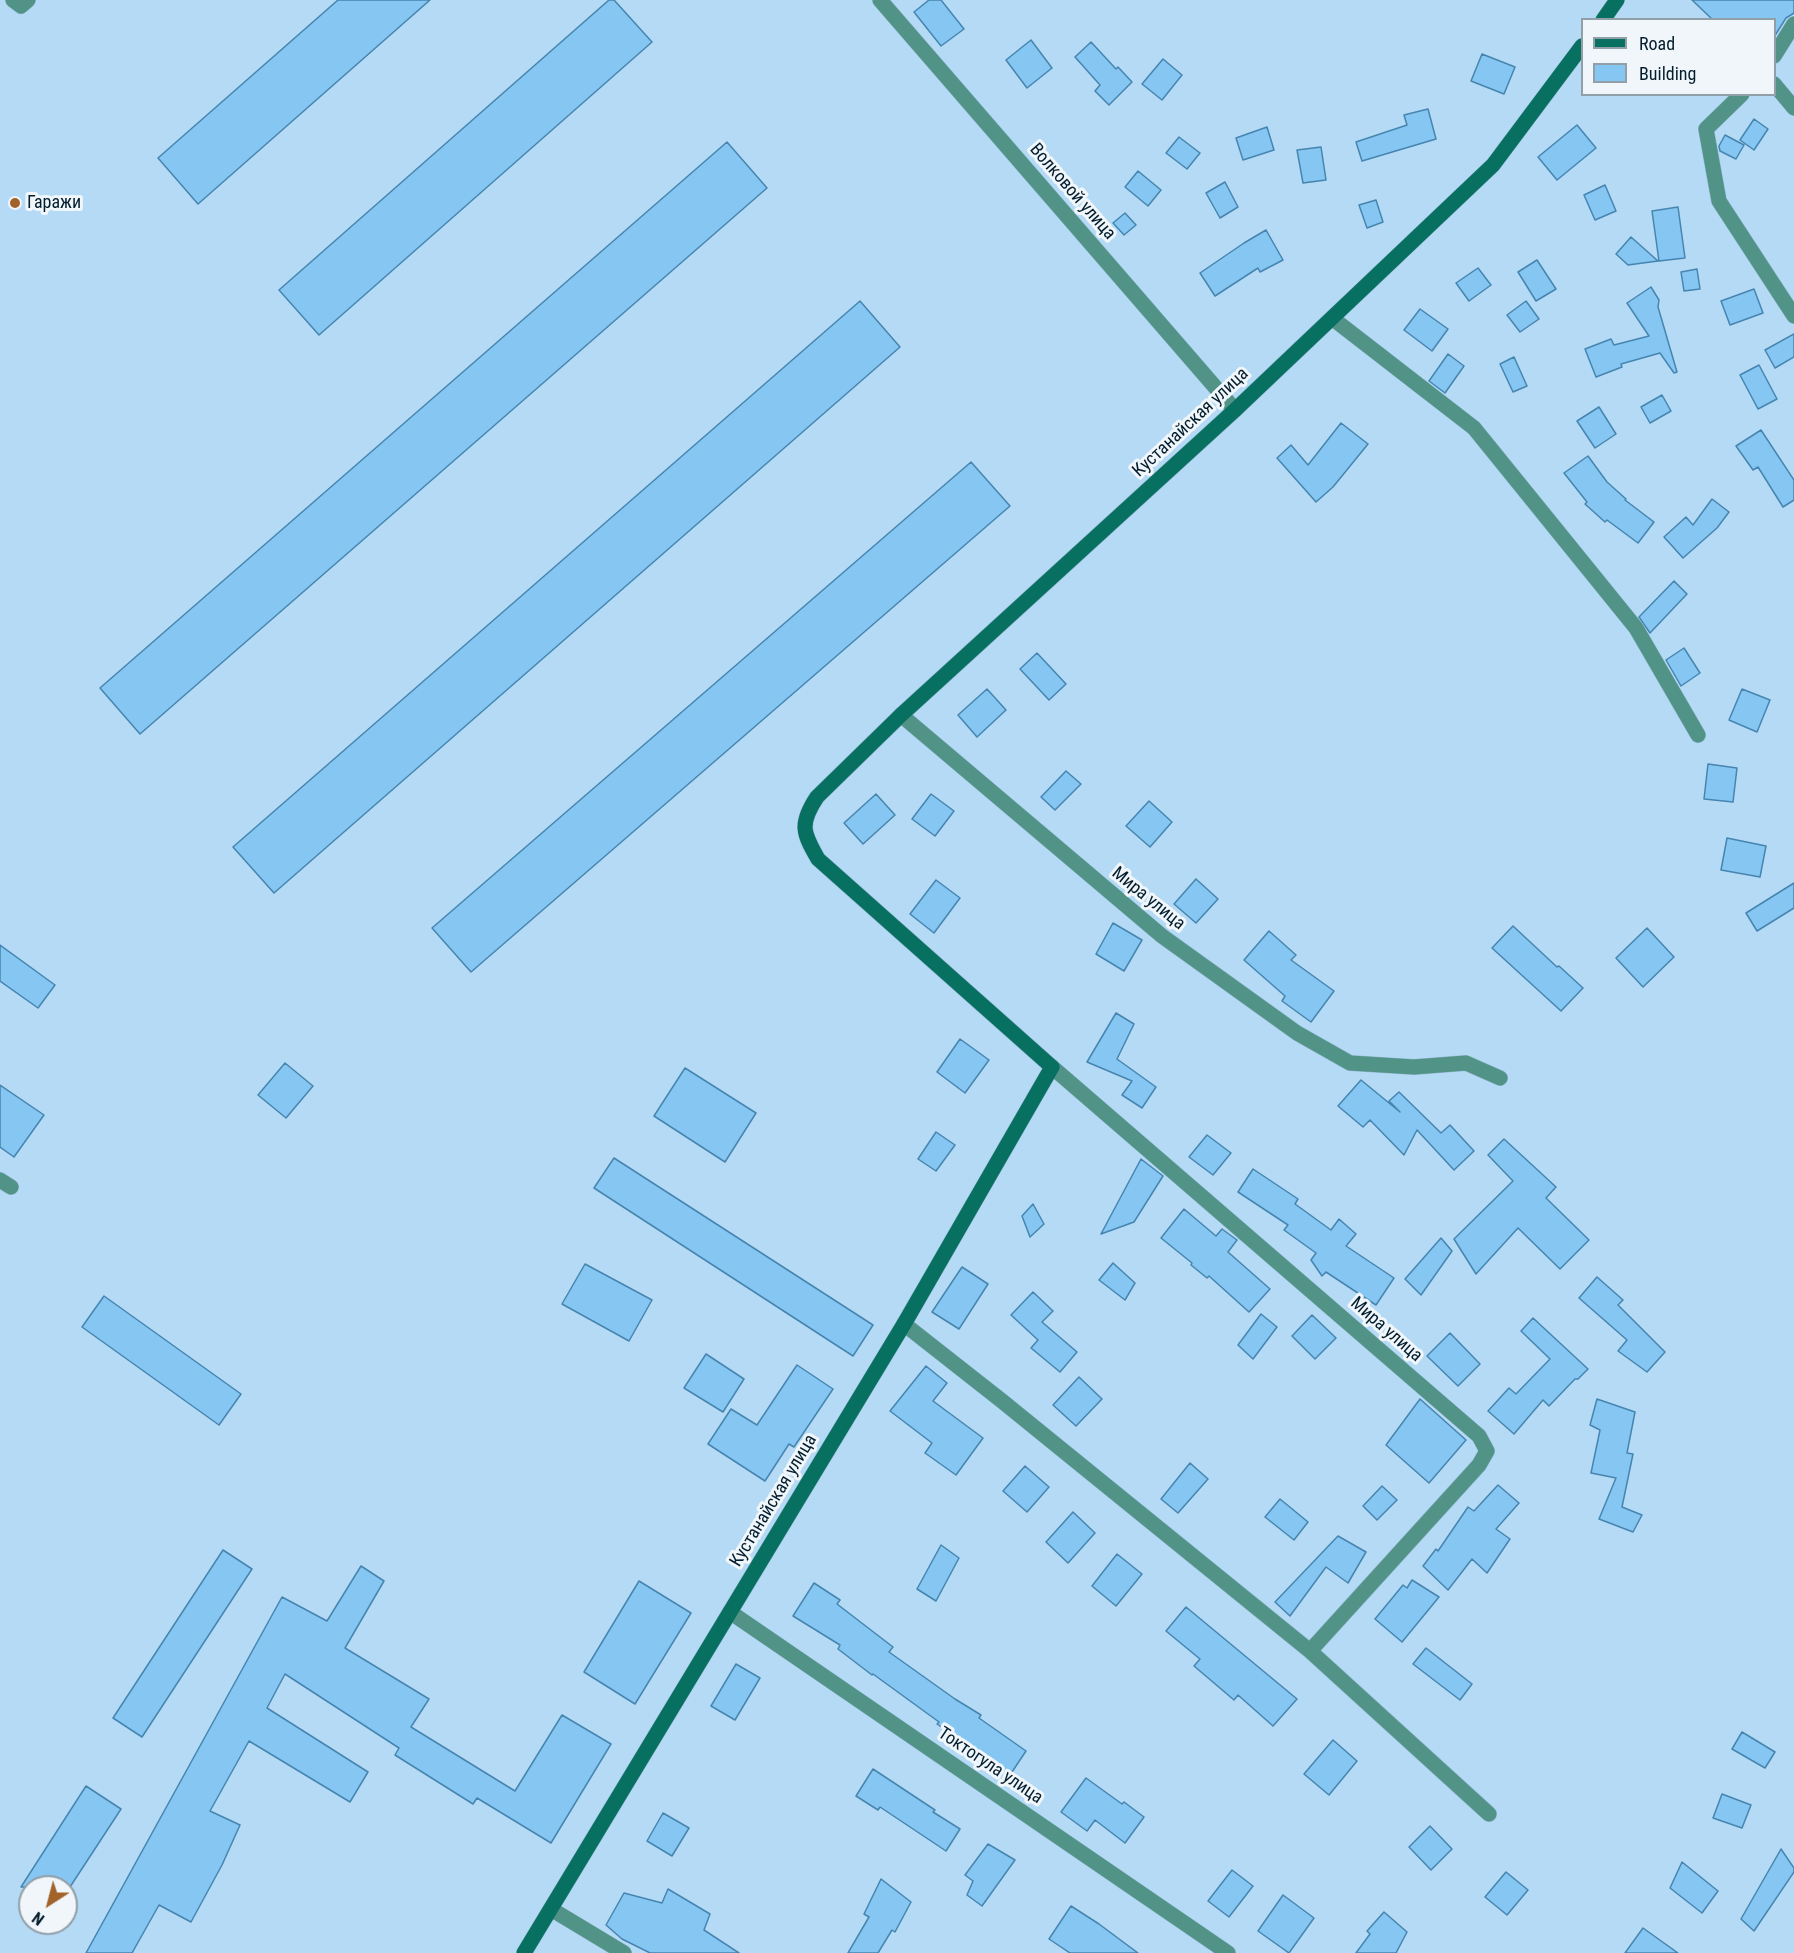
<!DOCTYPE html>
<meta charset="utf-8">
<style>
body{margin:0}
#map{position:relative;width:1794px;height:1953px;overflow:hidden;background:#b4daf5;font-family:"Roboto Condensed",sans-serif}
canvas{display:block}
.legend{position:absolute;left:1581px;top:18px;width:195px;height:78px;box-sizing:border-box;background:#f0f6fa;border:2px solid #919fa8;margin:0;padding:8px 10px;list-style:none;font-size:18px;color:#031d2d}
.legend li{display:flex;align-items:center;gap:12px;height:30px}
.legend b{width:30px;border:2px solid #919fa8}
.north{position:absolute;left:18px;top:1875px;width:60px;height:60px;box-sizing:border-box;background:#f0f6fa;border:2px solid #919fa8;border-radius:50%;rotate:216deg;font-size:16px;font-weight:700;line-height:24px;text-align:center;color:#031d2d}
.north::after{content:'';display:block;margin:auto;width:21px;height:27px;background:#a2632a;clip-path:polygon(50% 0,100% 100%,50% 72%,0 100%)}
</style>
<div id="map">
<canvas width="1794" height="1953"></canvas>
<ul class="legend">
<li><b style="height:8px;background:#087061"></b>Road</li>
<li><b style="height:16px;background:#86c6f2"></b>Building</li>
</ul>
<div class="north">N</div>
</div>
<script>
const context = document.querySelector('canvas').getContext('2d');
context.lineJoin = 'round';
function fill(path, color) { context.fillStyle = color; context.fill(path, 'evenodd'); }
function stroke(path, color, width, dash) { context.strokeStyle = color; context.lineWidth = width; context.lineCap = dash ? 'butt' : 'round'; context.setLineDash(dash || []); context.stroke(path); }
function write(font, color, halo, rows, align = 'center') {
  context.font = font + ' "Roboto Condensed",sans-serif'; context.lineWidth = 6; context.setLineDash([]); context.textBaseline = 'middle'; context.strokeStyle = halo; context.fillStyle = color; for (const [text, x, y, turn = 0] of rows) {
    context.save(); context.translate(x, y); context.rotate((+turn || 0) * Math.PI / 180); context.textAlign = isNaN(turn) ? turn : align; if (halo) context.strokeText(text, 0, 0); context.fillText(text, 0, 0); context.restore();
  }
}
const building = new Path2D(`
 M 338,0 L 430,0 L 198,204 L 158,158 Z
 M 609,0 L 614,0 L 652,42 L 319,335 L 279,290 Z
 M 929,0 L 941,0 L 964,29 L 941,46 L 914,12 Z
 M 1692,0 L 1794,0 L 1794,13 L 1786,18 L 1774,37 L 1774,20 L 1713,20 Z
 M 1031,40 L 1052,68 L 1027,88 L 1006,60 Z
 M 1091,42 L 1116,69 L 1118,67 L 1132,82 L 1109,105 L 1095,91 L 1100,85 L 1075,57 Z
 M 1482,54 L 1515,67 L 1504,94 L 1471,81 Z
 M 1163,59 L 1182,75 L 1162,100 L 1142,84 Z
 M 1428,109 L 1436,139 L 1362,161 L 1356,142 L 1407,125 L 1404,115 Z
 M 1754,119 L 1768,129 L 1754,150 L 1740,140 Z
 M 1577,125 L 1596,148 L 1557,180 L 1538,157 Z
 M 1267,127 L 1274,150 L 1243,160 L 1236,138 Z
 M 1725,135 L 1744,145 L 1736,159 L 1720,151 L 1719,146 Z
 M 1179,137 L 1200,153 L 1187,169 L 1166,153 Z
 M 727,142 L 767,188 L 140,734 L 100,688 Z
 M 1321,147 L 1326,180 L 1303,183 L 1297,150 Z
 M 1138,171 L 1161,190 L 1148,206 L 1125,187 Z
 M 1225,182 L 1238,207 L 1220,218 L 1206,193 Z
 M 1605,185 L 1616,211 L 1595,220 L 1584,195 Z
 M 1376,200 L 1383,222 L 1367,228 L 1359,205 Z
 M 1678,207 L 1685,258 L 1659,261 L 1652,211 Z
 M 1125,213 L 1136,225 L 1124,235 L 1113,223 Z
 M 1266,230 L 1283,260 L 1260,272 L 1258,268 L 1215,296 L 1200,273 L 1244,243 Z
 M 1631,237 L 1658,261 L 1628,265 L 1616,254 Z
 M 1537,260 L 1556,289 L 1536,301 L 1518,272 Z
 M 1478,268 L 1491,285 L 1469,301 L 1456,283 Z
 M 1697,269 L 1700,289 L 1684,291 L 1681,272 Z
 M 1651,287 L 1659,300 L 1658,307 L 1677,372 L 1674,373 L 1660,353 L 1621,364 L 1622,367 L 1596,377 L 1585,349 L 1611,339 L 1614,345 L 1649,336 L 1627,303 Z
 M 1754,289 L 1763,313 L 1730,325 L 1721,301 Z
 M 860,301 L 900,347 L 274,893 L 233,847 Z
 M 1526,301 L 1539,319 L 1520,332 L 1507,315 Z
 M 1420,309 L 1448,329 L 1432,351 L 1404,330 Z
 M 1794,334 L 1794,357 L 1775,368 L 1765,350 Z
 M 1448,354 L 1464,366 L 1445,393 L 1429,381 Z
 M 1514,357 L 1527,386 L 1513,392 L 1500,364 Z
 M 1759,365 L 1777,399 L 1758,409 L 1740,375 Z
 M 1662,395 L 1671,411 L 1650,423 L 1641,407 Z
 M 1599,407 L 1616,434 L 1595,448 L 1577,421 Z
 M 1341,423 L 1368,444 L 1333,487 L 1316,502 L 1277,458 L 1291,445 L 1308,465 Z
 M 1761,430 L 1794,480 L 1794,500 L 1783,507 L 1758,467 L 1753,470 L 1736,446 Z
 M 1588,456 L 1607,482 L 1626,499 L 1625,500 L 1654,522 L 1638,543 L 1607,520 L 1605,522 L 1585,504 L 1587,502 L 1564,473 Z
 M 971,462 L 1010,506 L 471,972 L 432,928 Z
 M 1712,499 L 1729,512 L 1717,528 L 1683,558 L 1664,537 L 1686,517 L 1693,525 Z
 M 1674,581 L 1687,594 L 1650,633 L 1639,617 Z
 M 1684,648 L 1700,673 L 1681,686 L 1666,660 Z
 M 1037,653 L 1066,684 L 1049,700 L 1020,669 Z
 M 987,689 L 1006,710 L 977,737 L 958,715 Z
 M 1742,689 L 1770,700 L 1757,732 L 1729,720 Z
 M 1708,764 L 1737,768 L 1733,802 L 1704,799 Z
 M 1066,771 L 1081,784 L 1055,810 L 1041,797 Z
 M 876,794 L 895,815 L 863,844 L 844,823 Z
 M 931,794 L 954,811 L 935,836 L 912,819 Z
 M 1149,801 L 1172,822 L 1150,847 L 1126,826 Z
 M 1727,838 L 1766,846 L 1760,877 L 1721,870 Z
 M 1196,879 L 1218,899 L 1196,923 L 1174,904 Z
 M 936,880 L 960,898 L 934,933 L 910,914 Z
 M 1794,883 L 1794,908 L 1757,931 L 1746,913 Z
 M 1113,923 L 1142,940 L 1124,971 L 1096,954 Z
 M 1513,926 L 1557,967 L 1559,966 L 1583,988 L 1561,1011 L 1492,948 Z
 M 1647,928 L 1674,957 L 1643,987 L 1616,958 Z
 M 1269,931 L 1296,955 L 1291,960 L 1334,991 L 1311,1022 L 1282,1001 L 1285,996 L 1244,960 Z
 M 0,945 L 55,985 L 38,1008 L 0,981 Z
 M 1116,1013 L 1134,1024 L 1117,1059 L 1156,1087 L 1142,1108 L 1122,1095 L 1132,1081 L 1087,1062 Z
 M 960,1039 L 989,1060 L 965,1093 L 937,1072 Z
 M 285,1063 L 313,1086 L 286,1118 L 258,1095 Z
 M 685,1068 L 756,1113 L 725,1162 L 654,1116 Z
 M 1361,1080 L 1400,1112 L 1389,1101 L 1399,1092 L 1441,1133 L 1450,1125 L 1474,1151 L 1454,1170 L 1417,1130 L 1404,1155 L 1370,1120 L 1363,1127 L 1338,1106 Z
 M 0,1085 L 44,1115 L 14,1157 L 0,1147 Z
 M 936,1132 L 955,1145 L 936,1171 L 918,1159 Z
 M 1207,1135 L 1231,1153 L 1213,1175 L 1189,1157 Z
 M 1504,1139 L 1556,1187 L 1546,1198 L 1589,1240 L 1560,1269 L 1518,1228 L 1476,1274 L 1454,1239 L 1513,1181 L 1488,1155 Z
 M 614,1158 L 873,1325 L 853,1356 L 594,1188 Z
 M 1141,1159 L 1163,1176 L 1134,1222 L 1101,1234 Z
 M 1253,1169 L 1298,1199 L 1295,1204 L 1331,1230 L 1339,1219 L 1356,1234 L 1346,1246 L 1394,1278 L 1376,1305 L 1326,1272 L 1322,1276 L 1311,1260 L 1316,1253 L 1284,1230 L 1288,1225 L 1238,1192 Z
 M 1033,1204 L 1044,1224 L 1030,1237 L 1022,1216 Z
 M 1184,1209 L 1216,1236 L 1222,1229 L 1237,1240 L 1228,1252 L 1270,1289 L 1249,1312 L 1209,1276 L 1207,1278 L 1191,1265 L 1192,1263 L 1161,1238 Z
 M 1441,1238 L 1452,1251 L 1421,1295 L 1405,1279 Z
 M 1113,1263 L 1135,1283 L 1125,1300 L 1099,1280 Z
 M 585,1264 L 652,1300 L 629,1341 L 562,1304 Z
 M 962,1267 L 988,1284 L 959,1329 L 932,1312 Z
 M 1597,1277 L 1623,1300 L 1618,1305 L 1665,1352 L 1647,1372 L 1618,1351 L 1627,1340 L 1579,1298 Z
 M 1033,1292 L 1053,1311 L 1042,1322 L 1077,1352 L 1060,1372 L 1031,1348 L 1038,1340 L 1011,1315 Z
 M 104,1296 L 241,1394 L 219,1425 L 82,1327 Z
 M 1261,1314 L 1277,1327 L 1253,1359 L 1238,1345 Z
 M 1312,1315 L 1336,1338 L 1315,1359 L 1292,1336 Z
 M 1533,1318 L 1588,1369 L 1578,1379 L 1575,1379 L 1549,1406 L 1543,1400 L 1514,1434 L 1488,1411 L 1509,1388 L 1516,1394 L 1550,1359 L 1521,1331 Z
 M 1450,1333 L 1480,1364 L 1458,1386 L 1427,1356 Z
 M 706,1354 L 744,1379 L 723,1412 L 684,1388 Z
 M 797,1365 L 833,1389 L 794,1447 L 789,1444 L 765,1481 L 708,1444 L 731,1409 L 757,1425 Z
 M 926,1366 L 947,1383 L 933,1401 L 983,1438 L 956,1475 L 925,1453 L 932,1443 L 890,1411 Z
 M 1079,1377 L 1102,1399 L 1076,1426 L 1053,1405 Z
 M 1420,1399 L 1466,1440 L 1429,1483 L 1386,1445 Z
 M 1597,1399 L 1635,1412 L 1627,1453 L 1633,1454 L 1622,1507 L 1642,1515 L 1633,1532 L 1599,1519 L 1616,1478 L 1591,1473 L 1600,1430 L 1590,1425 Z
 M 1190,1463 L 1208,1479 L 1178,1513 L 1161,1499 Z
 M 1025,1466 L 1049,1487 L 1027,1512 L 1003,1491 Z
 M 1498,1485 L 1519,1503 L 1496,1529 L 1510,1539 L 1487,1573 L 1472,1559 L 1448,1590 L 1423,1566 L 1436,1549 L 1438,1551 L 1468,1507 L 1474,1511 Z
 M 1382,1486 L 1397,1500 L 1377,1520 L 1363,1506 Z
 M 1280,1499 L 1308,1522 L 1294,1540 L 1265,1517 Z
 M 1073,1512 L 1095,1533 L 1068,1563 L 1046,1542 Z
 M 1338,1536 L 1366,1552 L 1348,1583 L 1326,1567 L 1290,1616 L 1275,1602 Z
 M 941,1545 L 959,1558 L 936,1601 L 917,1589 Z
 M 223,1550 L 252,1569 L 142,1737 L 113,1718 Z
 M 1117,1554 L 1142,1574 L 1116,1606 L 1092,1586 Z
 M 361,1566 L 384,1581 L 345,1648 L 429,1699 L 411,1727 L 515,1791 L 562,1715 L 611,1744 L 551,1843 L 477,1798 L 473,1804 L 395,1755 L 399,1748 L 285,1674 L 267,1708 L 368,1772 L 350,1802 L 249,1741 L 210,1811 L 240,1825 L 222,1865 L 191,1922 L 159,1905 L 132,1953 L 86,1953 L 282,1597 L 327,1621 Z
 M 1412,1580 L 1439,1597 L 1402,1642 L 1375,1619 L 1403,1585 L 1407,1588 Z
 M 639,1581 L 691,1613 L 635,1704 L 584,1672 Z
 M 814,1583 L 840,1600 L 837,1604 L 893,1647 L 889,1652 L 955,1699 L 981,1715 L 979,1718 L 1026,1751 L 1010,1775 L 937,1724 L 939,1722 L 873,1674 L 872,1675 L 838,1649 L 840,1645 L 793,1616 Z
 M 1186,1607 L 1297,1699 L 1273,1726 L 1238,1695 L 1234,1700 L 1194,1666 L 1200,1659 L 1166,1631 Z
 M 1426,1648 L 1472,1684 L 1460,1700 L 1413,1664 Z
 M 736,1664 L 760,1678 L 735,1720 L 711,1706 Z
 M 1742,1732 L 1775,1752 L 1765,1768 L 1732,1749 Z
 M 1333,1740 L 1357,1761 L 1329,1795 L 1304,1774 Z
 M 873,1769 L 935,1810 L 933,1812 L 960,1829 L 946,1851 L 880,1807 L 878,1810 L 856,1796 Z
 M 1086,1778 L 1122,1804 L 1124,1802 L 1144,1817 L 1125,1843 L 1095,1820 L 1087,1831 L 1061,1812 Z
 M 86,1786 L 121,1809 L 70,1887 L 21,1887 Z
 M 1722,1794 L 1751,1805 L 1742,1828 L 1713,1818 Z
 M 663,1813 L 689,1828 L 672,1856 L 647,1841 Z
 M 1430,1826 L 1452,1849 L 1431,1870 L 1409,1847 Z
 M 988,1844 L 1015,1860 L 982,1906 L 967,1895 L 973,1881 L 965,1875 Z
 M 1781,1849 L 1794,1868 L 1794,1872 L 1754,1931 L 1741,1919 Z
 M 1682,1862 L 1718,1891 L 1702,1913 L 1670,1888 Z
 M 1232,1870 L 1253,1886 L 1229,1917 L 1208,1901 Z
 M 1506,1872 L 1528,1890 L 1507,1915 L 1485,1897 Z
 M 881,1879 L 911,1902 L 895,1932 L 892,1930 L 878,1953 L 848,1953 L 869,1917 L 864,1914 Z
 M 668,1889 L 710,1914 L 704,1930 L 739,1953 L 650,1953 L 622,1939 L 606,1925 L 624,1893 L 662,1903 Z
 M 1283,1895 L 1314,1918 L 1289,1953 L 1258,1931 Z
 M 1071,1906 L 1099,1924 L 1138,1953 L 1070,1953 L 1049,1939 Z
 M 1384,1912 L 1407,1932 L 1396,1953 L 1356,1953 L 1370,1934 L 1367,1931 Z
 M 1643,1928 L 1678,1953 L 1625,1953 Z`);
const street = new Path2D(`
 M 13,0 L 21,6 L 28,0
 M 880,0 L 1235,410
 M 1774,56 L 1794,24
 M 1774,84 L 1794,108
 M 1742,94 L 1706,129 L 1719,201 L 1794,316
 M 1332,318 L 1474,428 L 1636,628 L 1698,735
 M 901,715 L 1162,936 L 1297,1033 L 1350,1063 L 1414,1067 L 1466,1063 L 1500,1078
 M 1052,1067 L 1479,1436 L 1487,1451 L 1479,1465 L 1310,1651
 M 0,1180 L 11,1187
 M 904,1324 L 1002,1401 L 1310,1651 L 1489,1814
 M 730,1612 L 1228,1953
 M 551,1909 L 624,1953`);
const secondary = new Path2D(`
 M 1603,20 L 1617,0
 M 524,1953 L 904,1324 L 1052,1067 L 818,859 C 803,833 799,824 817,797 L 901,715 L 1235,410 L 1493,165 L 1582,46`);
const markers = [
 [15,203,6,"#a2632a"]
];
const streetNames = [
 ["Волковой улица",1072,192,49],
 ["Кустанайская улица",1191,423,-43],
 ["Мира улица",1148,899,39],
 ["Мира улица",1386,1330,41],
 ["Кустанайская улица",774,1501,-59],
 ["Токтогула улица",990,1766,34]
];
const poiNames = [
 ["Гаражи",27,203]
];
fill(building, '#86c6f2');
stroke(building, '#4685af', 1.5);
stroke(street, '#94b8d1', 16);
stroke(secondary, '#94b8d1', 16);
stroke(street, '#519487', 15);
stroke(secondary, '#087061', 15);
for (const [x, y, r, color] of markers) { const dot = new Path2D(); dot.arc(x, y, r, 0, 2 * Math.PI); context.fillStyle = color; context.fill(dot); stroke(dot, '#f0f6fa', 2); }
write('18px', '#031d2d', '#f0f6fa', streetNames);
write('18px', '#031d2d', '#f0f6fa', poiNames, 'left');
</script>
